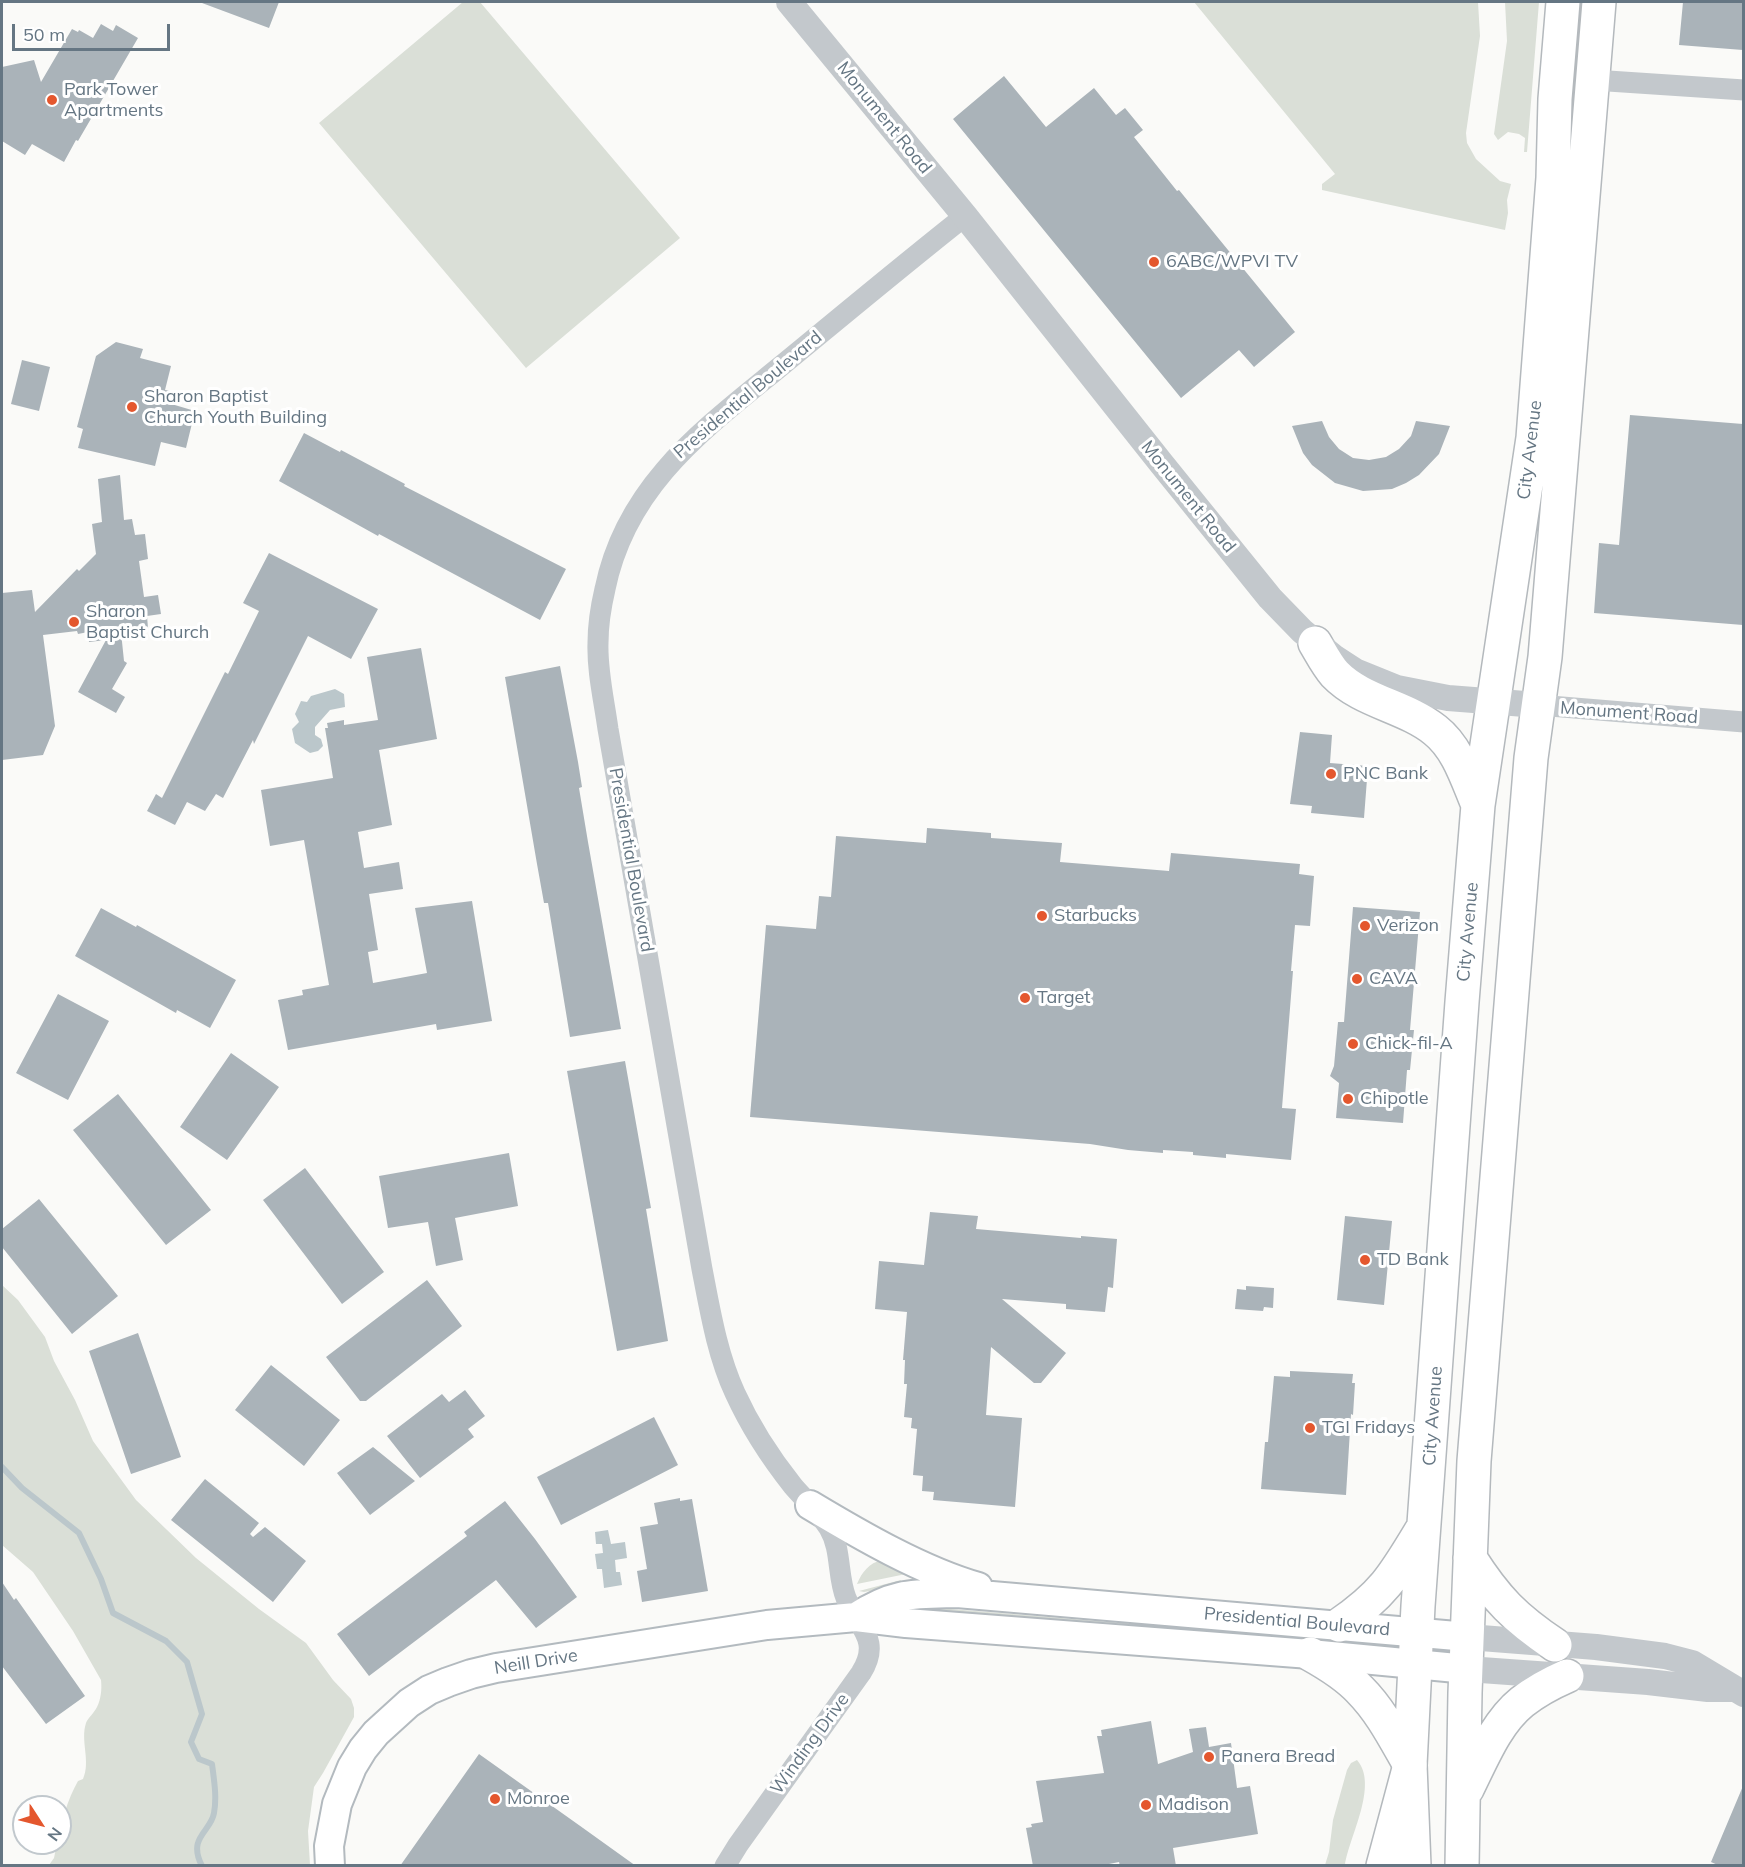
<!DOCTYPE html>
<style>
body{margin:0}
#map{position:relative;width:1745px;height:1867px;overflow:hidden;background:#fafaf8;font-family:Mulish,sans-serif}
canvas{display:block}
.frame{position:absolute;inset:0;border:3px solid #657683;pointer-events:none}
.north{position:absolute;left:12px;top:1795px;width:60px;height:60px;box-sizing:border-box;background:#fff;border:2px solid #c1c8cd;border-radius:50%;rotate:126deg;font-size:16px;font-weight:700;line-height:24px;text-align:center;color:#657683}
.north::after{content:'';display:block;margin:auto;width:21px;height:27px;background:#e4572e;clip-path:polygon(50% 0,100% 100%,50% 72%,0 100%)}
.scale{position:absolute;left:12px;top:24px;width:158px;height:27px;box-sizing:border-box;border:3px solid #657683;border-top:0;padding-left:8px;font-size:18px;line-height:21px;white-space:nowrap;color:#657683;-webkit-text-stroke:4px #fff;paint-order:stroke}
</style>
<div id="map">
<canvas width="1745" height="1867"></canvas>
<div class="frame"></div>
<div class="north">N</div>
<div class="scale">50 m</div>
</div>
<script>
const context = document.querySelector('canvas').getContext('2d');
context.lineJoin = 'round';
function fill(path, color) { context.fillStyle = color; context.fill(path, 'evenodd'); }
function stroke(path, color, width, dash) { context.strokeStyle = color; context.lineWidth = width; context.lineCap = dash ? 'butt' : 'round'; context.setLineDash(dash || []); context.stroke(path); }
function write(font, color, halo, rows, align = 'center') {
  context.font = font + ' Mulish,sans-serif'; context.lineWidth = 6; context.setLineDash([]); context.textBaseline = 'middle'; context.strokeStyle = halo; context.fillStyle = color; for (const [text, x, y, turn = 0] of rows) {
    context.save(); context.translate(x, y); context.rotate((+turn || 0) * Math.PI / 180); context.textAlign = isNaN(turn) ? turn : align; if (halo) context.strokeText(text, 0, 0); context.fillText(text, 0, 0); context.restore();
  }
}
const green = new Path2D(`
 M 463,2 L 480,2 L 680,238 L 526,368 L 319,123 Z
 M 1194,2 L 1478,2 L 1480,36 L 1466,133 L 1467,143 L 1476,159 L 1500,181 L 1511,184 L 1507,200 L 1508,213 L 1505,230 L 1322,190 L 1322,184 L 1335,174 Z
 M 1505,2 L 1539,2 L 1527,152 L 1524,152 L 1525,138 L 1519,134 L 1508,132 L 1498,140 L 1494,134 L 1507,41 Z
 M 2,1285 L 18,1300 L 45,1337 L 54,1361 L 75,1400 L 93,1441 L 136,1500 L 196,1558 L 259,1609 L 306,1643 L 333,1680 L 351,1699 L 354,1708 L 354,1717 L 323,1773 L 314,1787 L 308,1831 L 310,1865 L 49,1865 L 54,1858 L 57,1843 L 60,1843 C 60,1822 68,1799 78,1781 L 83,1779 C 91,1761 80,1741 86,1723 C 88,1718 94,1713 97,1707 C 101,1699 102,1689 101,1680 L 73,1631 L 33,1572 L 2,1545 Z
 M 882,1560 L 910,1568 L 906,1574 L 857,1584 C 862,1572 869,1563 882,1560 Z
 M 901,1580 L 899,1586 L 864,1592 L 859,1591 Z
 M 938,1608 L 1210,1630 L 1215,1634 L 912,1611 Z
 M 1357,1760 C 1379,1785 1349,1837 1345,1865 L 1325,1865 L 1329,1852 L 1333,1820 L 1347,1770 L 1351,1763 Z`);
const water = new Path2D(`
 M 335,689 L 344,694 L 345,707 L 330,710 L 315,727 L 315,735 L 321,739 L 323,746 L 318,751 L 310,753 L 295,743 L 292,729 L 299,722 L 295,714 L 301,701 L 307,702 L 311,696 Z
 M 608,1530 L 611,1544 L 625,1542 L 627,1558 L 615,1560 L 616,1572 L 620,1572 L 622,1585 L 604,1588 L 602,1569 L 597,1569 L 595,1554 L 603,1553 L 602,1544 L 596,1544 L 595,1532 Z`);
const stream = new Path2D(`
 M 2,1467 L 22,1488 L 79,1533 L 101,1579 L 113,1613 L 166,1641 L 187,1662 L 202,1714 L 191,1742 L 199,1759 L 212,1764 C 214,1780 217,1797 214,1813 C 211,1832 187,1837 202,1866`);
const building = new Path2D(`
 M 202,2 L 279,2 L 269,28 L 202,3 Z
 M 1683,2 L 1743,2 L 1743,50 L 1679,45 Z
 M 101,24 L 113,31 L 116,25 L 138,38 L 78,141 L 76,140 L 64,162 L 32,144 L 25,155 L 2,141 L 2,67 L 34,60 L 41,82 L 72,29 L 78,32 L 79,30 L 93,38 Z
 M 1004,76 L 1046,127 L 1094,88 L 1116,115 L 1125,108 L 1143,130 L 1134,137 L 1177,191 L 1179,190 L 1295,332 L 1254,367 L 1239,350 L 1181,398 L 953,119 Z
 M 116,342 L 143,349 L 140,358 L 171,366 L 165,390 L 171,391 L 168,403 L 195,411 L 186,448 L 161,442 L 155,466 L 78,448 L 83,429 L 77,427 L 96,356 Z
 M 22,360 L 50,367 L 39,411 L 11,404 Z
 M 1630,415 L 1743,424 L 1743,625 L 1594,613 L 1599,543 L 1619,545 Z
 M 1322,421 L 1329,437 L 1339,449 L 1353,458 L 1369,460 L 1386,457 L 1399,449 L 1411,436 L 1416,421 L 1450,426 L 1439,454 L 1419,475 L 1406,483 L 1392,489 L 1363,491 L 1335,483 L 1312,465 L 1303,453 L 1292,426 Z
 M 304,433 L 340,452 L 341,450 L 405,484 L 404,486 L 566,569 L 540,620 L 379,534 L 378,536 L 279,481 Z
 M 120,475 L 124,520 L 132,519 L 135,535 L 145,534 L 148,559 L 139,561 L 144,597 L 158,595 L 161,614 L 147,616 L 148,628 L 121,632 L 124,661 L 127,663 L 112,689 L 125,697 L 116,713 L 78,692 L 106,640 L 89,642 L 88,632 L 78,634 L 77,631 L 43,635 L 55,726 L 43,755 L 2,760 L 2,593 L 32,590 L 35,612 L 77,569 L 79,571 L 96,554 L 92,524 L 102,522 L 98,479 Z
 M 269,553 L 378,609 L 351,659 L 308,636 L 254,744 L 253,740 L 223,798 L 216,794 L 205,811 L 187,802 L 175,825 L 147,811 L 156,794 L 162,798 L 225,672 L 228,674 L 259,611 L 243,603 Z
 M 421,648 L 437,739 L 379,750 L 392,825 L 358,832 L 364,868 L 399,862 L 403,889 L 369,894 L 378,950 L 368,952 L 373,983 L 427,973 L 415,908 L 472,901 L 492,1021 L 437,1030 L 436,1024 L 288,1050 L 278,1000 L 303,995 L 302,990 L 329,985 L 304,840 L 270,846 L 261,790 L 333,778 L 325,728 L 328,728 L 327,723 L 344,720 L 344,725 L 378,720 L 367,657 Z
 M 560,666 L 578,762 L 582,787 L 579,788 L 588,842 L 621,1029 L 570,1037 L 548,903 L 544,903 L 537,864 L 505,677 Z
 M 1300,732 L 1332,735 L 1330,763 L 1368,766 L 1364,818 L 1311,813 L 1312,806 L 1290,804 Z
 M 927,828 L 991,833 L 991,838 L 1062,843 L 1060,862 L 1169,871 L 1171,853 L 1300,864 L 1299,874 L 1314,876 L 1310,926 L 1295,925 L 1291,971 L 1293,971 L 1282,1108 L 1296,1109 L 1291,1160 L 1226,1154 L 1226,1158 L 1193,1155 L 1193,1152 L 1163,1150 L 1163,1153 L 1128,1150 L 1090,1144 L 750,1117 L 766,925 L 816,929 L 819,896 L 831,897 L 836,836 L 926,843 Z
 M 1353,907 L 1420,912 L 1410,1030 L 1414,1030 L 1410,1070 L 1407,1070 L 1403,1123 L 1336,1118 L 1339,1083 L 1330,1076 L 1334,1066 L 1338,1022 L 1344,1022 Z
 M 101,908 L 136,927 L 137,925 L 236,980 L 210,1028 L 177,1010 L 176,1013 L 75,956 Z
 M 58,994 L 109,1021 L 68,1100 L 16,1073 Z
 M 231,1053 L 279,1087 L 227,1160 L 180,1127 Z
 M 625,1061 L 651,1208 L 646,1209 L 668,1341 L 617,1351 L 567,1071 Z
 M 118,1094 L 211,1210 L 166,1245 L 73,1130 Z
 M 509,1153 L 518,1206 L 455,1218 L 463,1260 L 436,1266 L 428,1222 L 388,1228 L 379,1176 Z
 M 305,1168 L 384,1272 L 342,1304 L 263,1200 Z
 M 39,1199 L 118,1296 L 72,1334 L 2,1247 L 2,1229 Z
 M 930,1212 L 978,1216 L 976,1229 L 1081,1238 L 1081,1236 L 1117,1239 L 1113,1288 L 1108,1287 L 1105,1312 L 1066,1309 L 1066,1304 L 1002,1299 L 1066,1353 L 1041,1383 L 1034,1383 L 991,1347 L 986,1415 L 1022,1418 L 1015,1507 L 933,1500 L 934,1492 L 922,1491 L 923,1476 L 913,1475 L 917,1429 L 911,1428 L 912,1418 L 904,1417 L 907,1384 L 904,1384 L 905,1360 L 903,1360 L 907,1312 L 875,1309 L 879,1261 L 924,1265 Z
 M 1345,1216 L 1392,1221 L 1384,1305 L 1337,1300 Z
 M 427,1280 L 462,1326 L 366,1401 L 360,1401 L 326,1357 Z
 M 1246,1286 L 1274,1288 L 1273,1308 L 1264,1307 L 1263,1311 L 1235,1309 L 1237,1289 L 1246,1290 Z
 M 138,1333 L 181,1457 L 131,1474 L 89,1351 Z
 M 271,1365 L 340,1420 L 304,1466 L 235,1410 Z
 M 1290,1371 L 1353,1374 L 1352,1383 L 1355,1383 L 1353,1415 L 1351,1414 L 1346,1495 L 1261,1489 L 1265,1442 L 1268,1442 L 1274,1376 L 1290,1377 Z
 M 465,1390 L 485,1416 L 468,1429 L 474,1437 L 420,1478 L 387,1436 L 442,1394 L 449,1402 Z
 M 654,1417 L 678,1465 L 561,1525 L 537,1477 Z
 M 373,1447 L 415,1481 L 370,1515 L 337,1473 Z
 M 205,1479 L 259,1523 L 250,1534 L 253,1537 L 265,1527 L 306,1561 L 273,1602 L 171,1520 Z
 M 680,1498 L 680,1501 L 692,1499 L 708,1591 L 642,1602 L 637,1571 L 647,1569 L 640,1527 L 658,1524 L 654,1503 Z
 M 505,1501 L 535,1539 L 577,1597 L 536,1628 L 496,1580 L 369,1676 L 337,1634 L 467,1536 L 464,1532 Z
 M 2,1582 L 14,1600 L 16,1598 L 85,1696 L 46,1724 L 2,1666 Z
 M 1151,1721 L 1158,1764 L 1193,1752 L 1189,1729 L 1206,1727 L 1209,1747 L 1231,1743 L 1237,1788 L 1250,1786 L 1258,1834 L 1173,1848 L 1176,1866 L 1120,1866 L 1119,1862 L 1099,1866 L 1033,1866 L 1026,1828 L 1032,1827 L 1031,1824 L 1043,1822 L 1036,1781 L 1104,1773 L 1097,1736 L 1102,1736 L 1101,1730 Z
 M 479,1754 L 583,1828 L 636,1866 L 400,1866 Z
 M 1743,1786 L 1743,1866 L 1720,1866 L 1711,1862 Z`);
const minor = new Path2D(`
 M 1593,80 L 1744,90
 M 1538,705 L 1744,722
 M 725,1866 L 738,1845 L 861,1673 C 882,1640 858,1627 846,1598 C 837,1576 842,1550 829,1528 C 819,1512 804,1499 793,1486 C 770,1457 750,1426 735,1393 C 717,1354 710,1310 702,1269 L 608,729 C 604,700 597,671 598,643 C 598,625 601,606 605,589 C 626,485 704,429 781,366 C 842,316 903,265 965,216`);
const tertiary = new Path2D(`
 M 789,2 L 965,216 L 1161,463 L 1270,598 L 1302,631 L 1335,658 L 1355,671 L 1397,688 L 1448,698 L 1538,705
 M 1468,1637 L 1596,1647 L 1665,1656 L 1692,1663 L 1744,1694
 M 1467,1669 L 1648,1682 L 1708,1689 L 1734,1689`);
const secondary = new Path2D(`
 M 810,1505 C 860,1535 922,1571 978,1587
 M 856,1617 C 894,1592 913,1594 957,1593 L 1468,1637
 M 330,1866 L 329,1846 L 337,1804 L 352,1767 L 363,1749 L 376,1733 L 409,1703 L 429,1690 L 448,1682 L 471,1674 L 496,1668 L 767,1625 L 856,1617 L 906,1623 L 1310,1654 L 1467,1669`);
const trunk = new Path2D(`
 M 1315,643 C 1321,653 1327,665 1335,674 C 1362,702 1405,706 1435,730 C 1458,748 1467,779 1478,805
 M 1470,1558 C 1496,1599 1515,1618 1555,1645
 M 1339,1625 C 1383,1595 1394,1576 1421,1531
 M 1310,1654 C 1328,1664 1346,1675 1360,1690 C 1381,1711 1395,1739 1410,1765
 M 1467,1789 C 1482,1759 1496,1723 1522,1702 C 1536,1691 1551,1683 1567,1676
 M 1414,1866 L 1410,1765 L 1418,1606 L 1462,1002 L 1478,805 L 1533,438 L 1553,178 L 1555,99 L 1563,2
 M 1462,1866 L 1465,1693 L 1474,1461 L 1531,758 L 1545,657 L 1599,2`);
const motorway = new Path2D(`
 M 1383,1866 L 1410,1765`);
const markers = [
 [52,100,6,"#e4572e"],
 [1154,262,6,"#e4572e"],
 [132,407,6,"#e4572e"],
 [74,622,6,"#e4572e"],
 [1331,774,6,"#e4572e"],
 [1042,916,6,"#e4572e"],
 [1365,926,6,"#e4572e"],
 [1357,979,6,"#e4572e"],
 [1025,998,6,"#e4572e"],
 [1353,1044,6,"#e4572e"],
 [1348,1099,6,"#e4572e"],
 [1365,1260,6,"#e4572e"],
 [1310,1428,6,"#e4572e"],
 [1209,1757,6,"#e4572e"],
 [495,1799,6,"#e4572e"],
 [1146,1805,6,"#e4572e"]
];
const poiNames = [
 ["Park Tower",64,90],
 ["Apartments",64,111],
 ["6ABC/WPVI TV",1166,262],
 ["Sharon Baptist",144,397],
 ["Church Youth Building",144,418],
 ["Sharon",86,612],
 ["Baptist Church",86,633],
 ["PNC Bank",1343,774],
 ["Starbucks",1054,916],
 ["Verizon",1377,926],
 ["CAVA",1369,979],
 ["Target",1037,998],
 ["Chick-fil-A",1365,1044],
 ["Chipotle",1360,1099],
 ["TD Bank",1377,1260],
 ["TGI Fridays",1322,1428],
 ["Panera Bread",1221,1757],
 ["Monroe",507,1799],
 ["Madison",1158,1805]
];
const streetNames = [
 ["Monument Road",884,118,51],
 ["Presidential Boulevard",748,395,-40],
 ["City Avenue",1530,450,-83],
 ["Monument Road",1188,497,51],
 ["Monument Road",1629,713,4],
 ["Presidential Boulevard",631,860,80],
 ["City Avenue",1468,932,-85],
 ["City Avenue",1433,1416,-86],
 ["Presidential Boulevard",1297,1622,5],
 ["Neill Drive",536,1662,-9],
 ["Winding Drive",810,1744,-54]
];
fill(green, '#dadfd7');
fill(water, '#bbc7cb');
stroke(stream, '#bbc7cb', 6);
fill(building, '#aab3b9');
stroke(secondary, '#b3babf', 32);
stroke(trunk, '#b4b9bd', 36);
stroke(motorway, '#b4b9bd', 36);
stroke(minor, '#c3c8cc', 21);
stroke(tertiary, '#c3c8cc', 26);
stroke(secondary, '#fff', 28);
stroke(trunk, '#fff', 33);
stroke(motorway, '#fff', 33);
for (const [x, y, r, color] of markers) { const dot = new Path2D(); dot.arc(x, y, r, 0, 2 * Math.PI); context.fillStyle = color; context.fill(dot); stroke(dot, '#fff', 2); }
write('18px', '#657683', '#fff', poiNames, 'left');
write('18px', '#657683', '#fff', streetNames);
</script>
